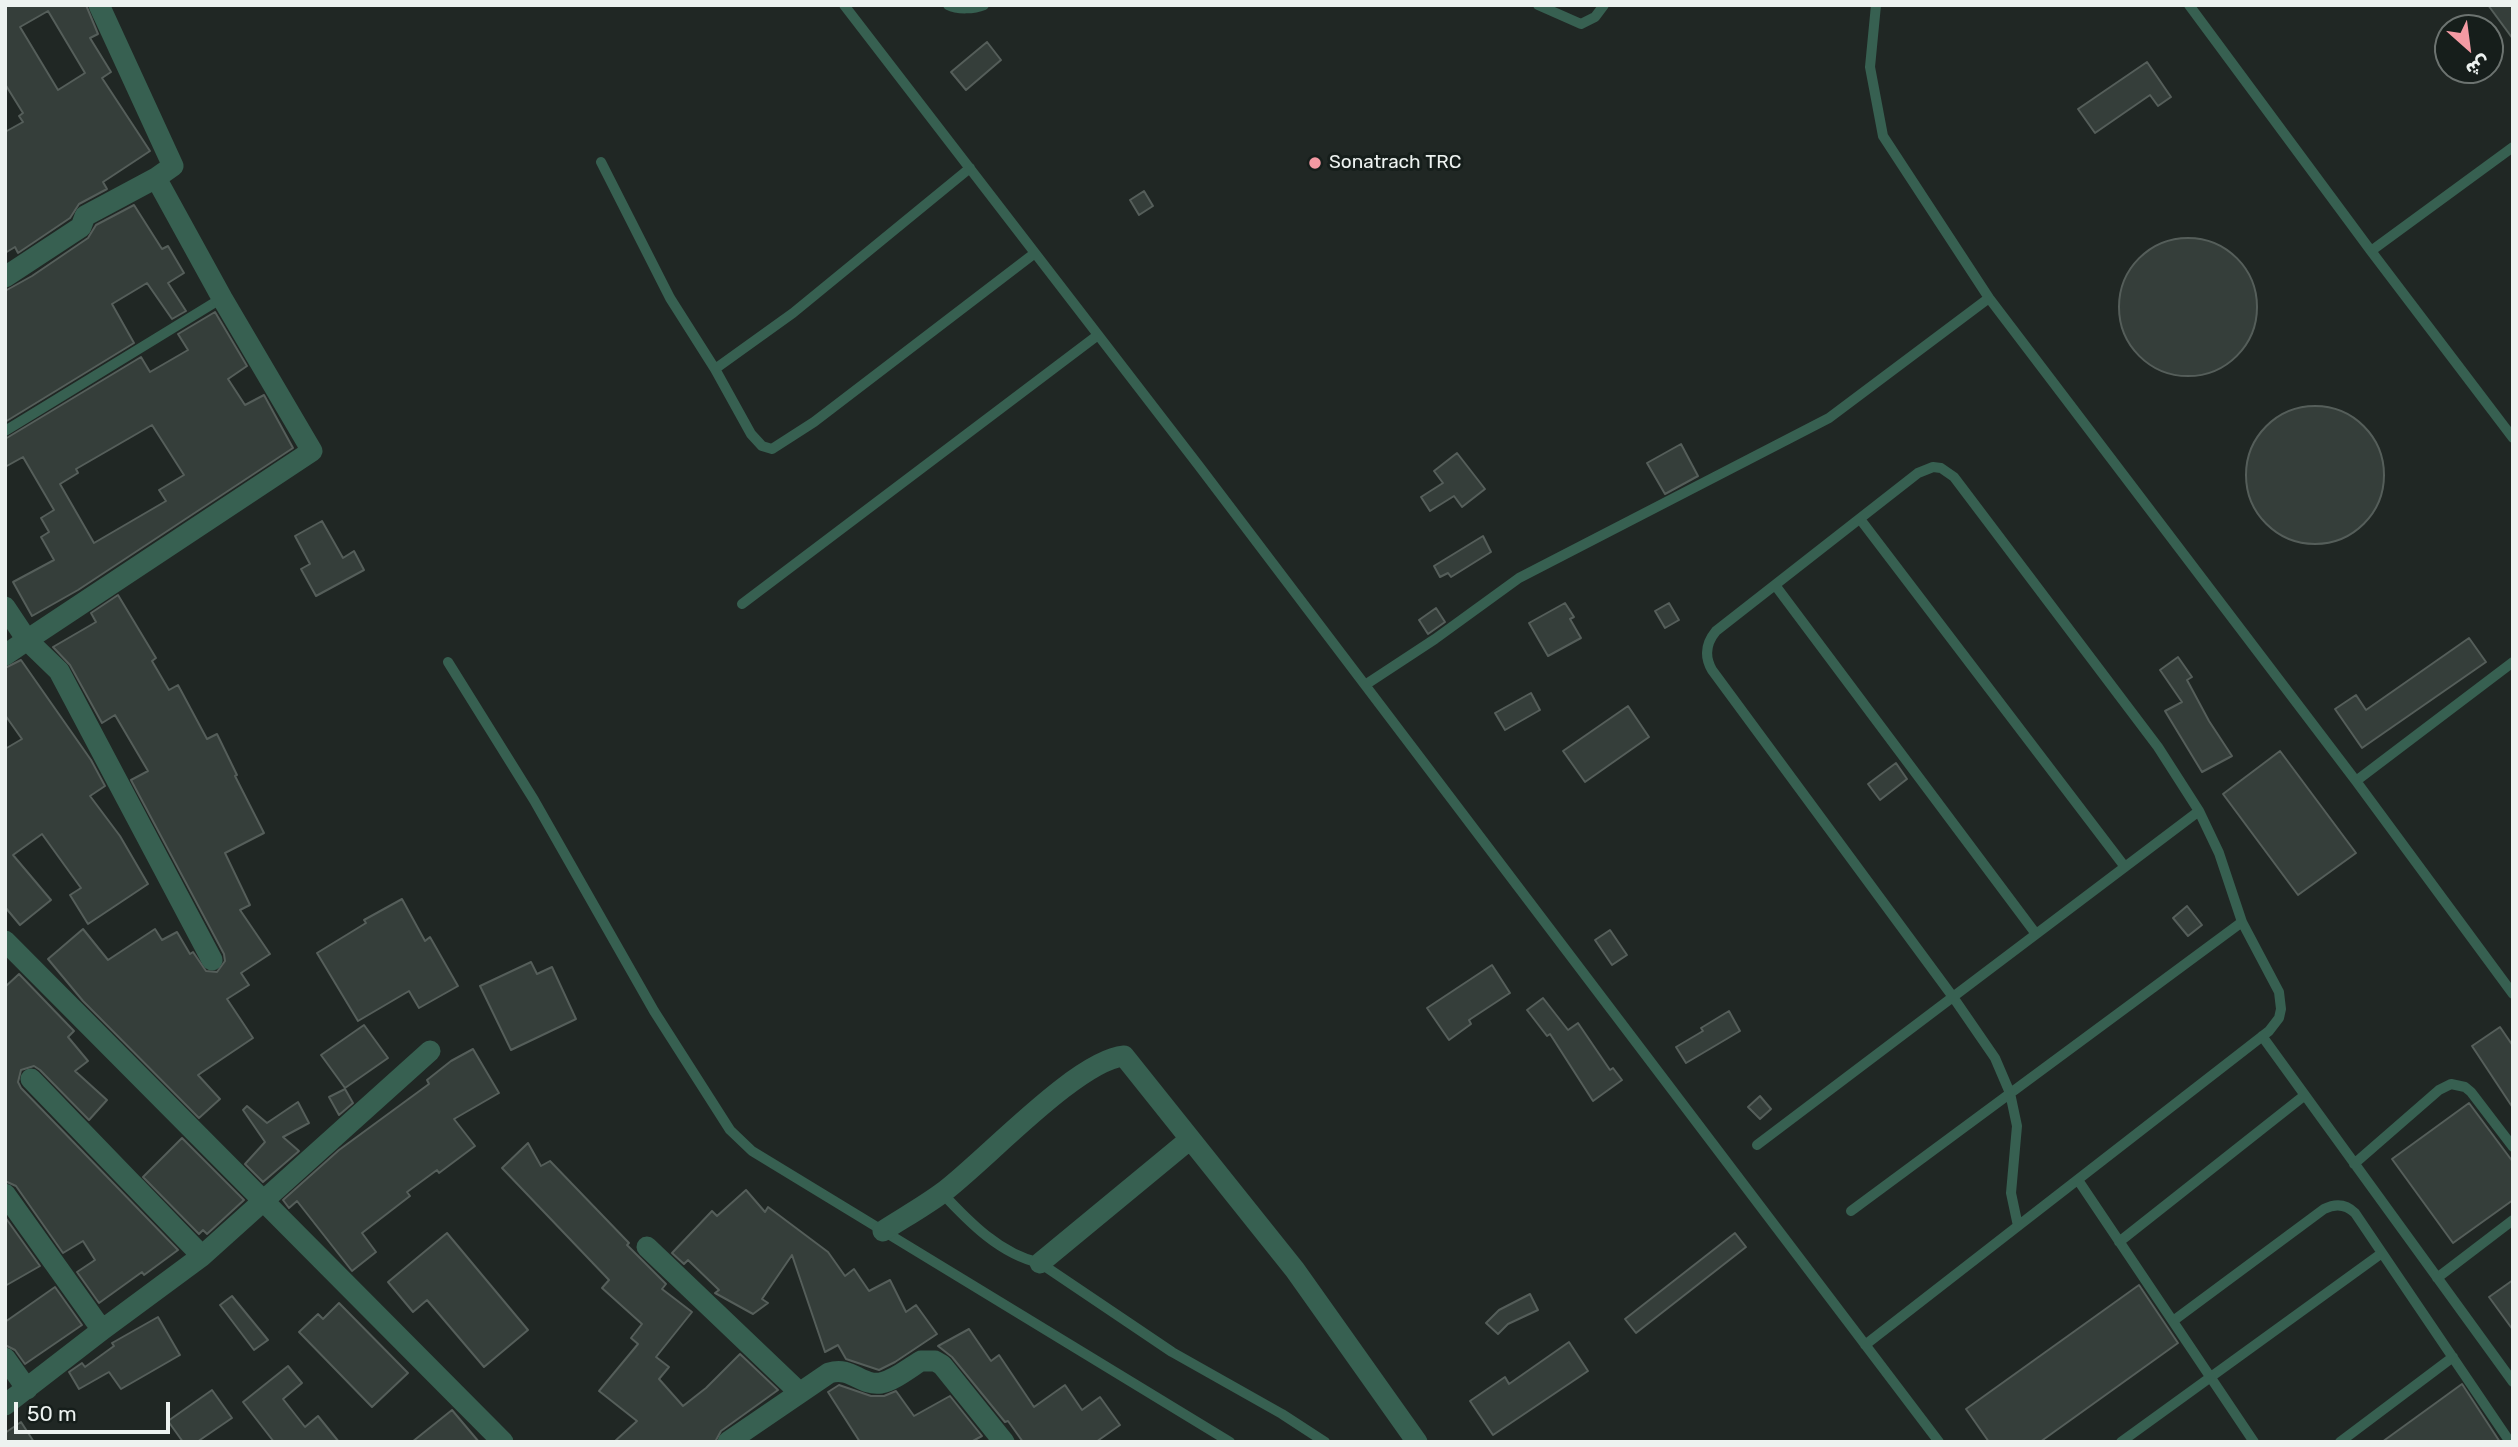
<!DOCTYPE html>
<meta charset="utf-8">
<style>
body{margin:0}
#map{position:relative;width:2518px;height:1447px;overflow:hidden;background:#202724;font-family:Rubik,"Noto Sans Arabic",sans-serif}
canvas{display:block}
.frame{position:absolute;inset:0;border:7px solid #edf2f0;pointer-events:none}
.north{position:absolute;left:2434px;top:14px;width:70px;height:70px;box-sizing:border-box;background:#161e1b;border:2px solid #6c7370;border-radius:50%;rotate:152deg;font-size:19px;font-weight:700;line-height:28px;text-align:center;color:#edf2f0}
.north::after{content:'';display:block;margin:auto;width:24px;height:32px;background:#f49aa3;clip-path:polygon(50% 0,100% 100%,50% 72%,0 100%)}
.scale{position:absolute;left:14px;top:1402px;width:156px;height:32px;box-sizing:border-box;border:4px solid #edf2f0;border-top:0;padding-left:9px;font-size:21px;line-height:24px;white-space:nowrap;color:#edf2f0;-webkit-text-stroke:5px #161e1b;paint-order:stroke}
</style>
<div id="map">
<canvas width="2518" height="1447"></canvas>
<div class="frame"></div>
<div class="north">ش</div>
<div class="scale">50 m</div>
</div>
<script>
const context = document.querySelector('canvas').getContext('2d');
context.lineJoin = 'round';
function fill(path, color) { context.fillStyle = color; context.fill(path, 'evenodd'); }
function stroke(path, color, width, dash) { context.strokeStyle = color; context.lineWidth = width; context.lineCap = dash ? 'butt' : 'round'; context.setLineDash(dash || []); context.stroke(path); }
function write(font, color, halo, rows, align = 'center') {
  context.font = font + ' Rubik,sans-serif'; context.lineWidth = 6; context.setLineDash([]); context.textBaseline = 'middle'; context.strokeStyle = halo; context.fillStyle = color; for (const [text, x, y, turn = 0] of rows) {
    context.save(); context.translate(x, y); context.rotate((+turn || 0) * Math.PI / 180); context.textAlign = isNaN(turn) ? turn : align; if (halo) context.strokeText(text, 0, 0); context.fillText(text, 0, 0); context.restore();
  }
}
const building = new Path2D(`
 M 5,5 L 86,5 L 98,34 L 90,38 L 111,72 L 102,78 L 150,151 L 103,182 L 107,189 L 79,204 L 70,218 L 18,253 L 15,247 L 5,253 L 5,132 L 23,122 L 19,116 L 23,113 L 5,84 ZM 48,11 L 85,73 L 58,90 L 20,27 Z
 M 2488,5 L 2513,5 L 2513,39 Z
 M 987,42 L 1001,60 L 966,90 L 951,72 Z
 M 2147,62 L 2171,97 L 2158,106 L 2150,95 L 2095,133 L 2078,109 Z
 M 1144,191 L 1153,206 L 1139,215 L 1130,200 Z
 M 134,205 L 162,249 L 168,246 L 184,273 L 168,283 L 186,311 L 172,319 L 147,283 L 112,304 L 134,343 L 5,422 L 5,291 L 32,276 L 88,238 L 96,225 Z
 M2119 307a69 69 0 1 1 138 0a69 69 0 1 1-138 0Z
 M 215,312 L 247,366 L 228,379 L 245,405 L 264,395 L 293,448 L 78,590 L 32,616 L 13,582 L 54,560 L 41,537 L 49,532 L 41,518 L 54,510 L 23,457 L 5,467 L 5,439 L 141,357 L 150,372 L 188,350 L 178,334 ZM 152,425 L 184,475 L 159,490 L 166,501 L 94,543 L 60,484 L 78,473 L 76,469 Z
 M2246 475a69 69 0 1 1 138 0a69 69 0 1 1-138 0Z
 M 1681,444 L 1698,476 L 1665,494 L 1647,463 Z
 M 1457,453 L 1485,489 L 1462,507 L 1454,496 L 1430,511 L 1421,497 L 1443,483 L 1434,471 Z
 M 322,521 L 343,558 L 354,551 L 364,570 L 316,596 L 301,569 L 310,564 L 295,536 Z
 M 1483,536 L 1491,552 L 1451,577 L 1448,573 L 1440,577 L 1434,566 Z
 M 118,595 L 156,658 L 152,661 L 169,690 L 178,685 L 207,739 L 217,734 L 237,775 L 235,776 L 264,833 L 225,853 L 250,905 L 240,910 L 270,954 L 241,973 L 249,985 L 227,999 L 253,1038 L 198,1075 L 220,1099 L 199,1118 L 83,1001 L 48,959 L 83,929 L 108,960 L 155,929 L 162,940 L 177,932 L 190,954 L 193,952 L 206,971 L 217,972 L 225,961 L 224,954 L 131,780 L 148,771 L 115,715 L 102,723 L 70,665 L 53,647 L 96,622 L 91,613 Z
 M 1565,603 L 1574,617 L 1570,619 L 1581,638 L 1548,656 L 1529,623 Z
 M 1669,603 L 1679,620 L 1665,628 L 1655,611 Z
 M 1436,608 L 1445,622 L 1428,634 L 1419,620 Z
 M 2469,638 L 2486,662 L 2362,748 L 2335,709 L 2356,695 L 2366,710 Z
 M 2178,657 L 2192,677 L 2187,680 L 2209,721 L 2232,756 L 2202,772 L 2165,711 L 2182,702 L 2160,670 Z
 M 21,660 L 91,760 L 105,786 L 90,796 L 120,836 L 148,884 L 88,924 L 70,895 L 81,888 L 42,834 L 13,855 L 51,900 L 20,925 L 5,907 L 5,749 L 22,739 L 5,715 L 5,668 Z
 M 1531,693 L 1540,710 L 1505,730 L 1495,713 Z
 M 1628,706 L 1649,737 L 1585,782 L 1563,751 Z
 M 2280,751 L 2356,853 L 2298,895 L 2223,794 Z
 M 1896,763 L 1907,779 L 1880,800 L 1868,784 Z
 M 402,899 L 425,941 L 430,937 L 458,986 L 419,1008 L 409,991 L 358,1021 L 317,953 L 366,923 L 364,920 Z
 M 2187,906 L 2202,925 L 2188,936 L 2173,918 Z
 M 1610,930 L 1627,955 L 1612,965 L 1595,940 Z
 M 531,962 L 537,974 L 552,967 L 576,1019 L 511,1050 L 480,986 Z
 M 1492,965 L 1510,993 L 1469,1020 L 1471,1024 L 1449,1040 L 1427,1008 Z
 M 19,974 L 74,1031 L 68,1037 L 88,1061 L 75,1071 L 107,1100 L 89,1120 L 40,1070 L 34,1066 L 21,1070 L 18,1082 L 21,1088 L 178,1250 L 144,1275 L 142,1272 L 99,1303 L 77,1272 L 95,1260 L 83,1241 L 63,1253 L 16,1186 L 5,1181 L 5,987 Z
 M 1543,998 L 1568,1030 L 1578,1023 L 1610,1070 L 1613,1068 L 1622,1080 L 1593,1101 L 1550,1034 L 1547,1036 L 1527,1010 Z
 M 1729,1011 L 1740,1031 L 1686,1063 L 1676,1047 L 1703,1031 L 1701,1028 Z
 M 364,1025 L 388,1058 L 345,1088 L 321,1055 Z
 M 2500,1027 L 2513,1046 L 2513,1108 L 2472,1046 Z
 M 473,1049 L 499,1093 L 454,1119 L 475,1146 L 439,1173 L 437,1170 L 407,1192 L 410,1196 L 362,1233 L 376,1252 L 352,1271 L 297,1201 L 289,1208 L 283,1200 L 339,1150 L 429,1084 L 427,1080 L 451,1061 Z
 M 345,1089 L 353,1103 L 339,1115 L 329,1097 Z
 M 1760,1096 L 1771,1109 L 1760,1119 L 1748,1107 Z
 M 298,1102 L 309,1123 L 283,1137 L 299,1151 L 263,1182 L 245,1164 L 265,1142 L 243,1110 L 247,1106 L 267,1123 Z
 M 2469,1103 L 2513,1162 L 2513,1200 L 2453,1243 L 2392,1159 Z
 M 182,1138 L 244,1200 L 207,1234 L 203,1230 L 199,1234 L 143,1177 Z
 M 528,1143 L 541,1166 L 550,1161 L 629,1243 L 627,1245 L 666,1284 L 662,1289 L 692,1312 L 656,1357 L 669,1367 L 659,1379 L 683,1406 L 706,1388 L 740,1354 L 778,1390 L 721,1431 L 715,1442 L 614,1442 L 637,1421 L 599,1391 L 638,1344 L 631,1338 L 642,1324 L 602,1288 L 609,1280 L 502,1168 Z
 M 746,1190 L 765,1212 L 768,1207 L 828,1252 L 845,1276 L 854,1269 L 869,1291 L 890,1280 L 906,1312 L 916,1305 L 937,1334 L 895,1362 L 879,1370 L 846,1359 L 838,1345 L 825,1352 L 792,1255 L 762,1299 L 768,1303 L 753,1314 L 715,1293 L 719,1290 L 688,1260 L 684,1264 L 672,1253 L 712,1211 L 717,1216 Z
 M 5,1217 L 40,1266 L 5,1286 Z
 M 447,1233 L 528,1330 L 484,1367 L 427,1300 L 413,1312 L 388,1282 Z
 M 1735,1233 L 1746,1247 L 1636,1333 L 1625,1319 Z
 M 2513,1280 L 2513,1330 L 2489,1297 Z
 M 2139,1285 L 2178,1343 L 2040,1442 L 1989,1442 L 1966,1409 Z
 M 55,1287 L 82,1325 L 25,1364 L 15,1350 L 5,1345 L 5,1322 Z
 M 1530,1294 L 1538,1310 L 1508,1324 L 1498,1334 L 1486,1323 L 1499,1310 Z
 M 232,1296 L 268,1340 L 254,1350 L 220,1305 Z
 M 339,1303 L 408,1373 L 372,1407 L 299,1332 L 318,1314 L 323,1319 Z
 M 158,1317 L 180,1355 L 121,1389 L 109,1372 L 79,1389 L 69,1372 L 82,1363 L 85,1367 L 114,1346 L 112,1343 Z
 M 969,1329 L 991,1361 L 999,1355 L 1034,1407 L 1065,1385 L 1082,1410 L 1100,1397 L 1120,1425 L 1096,1442 L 1023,1442 L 1008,1421 L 1005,1422 L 952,1357 L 938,1346 Z
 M 1569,1342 L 1588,1371 L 1493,1435 L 1470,1401 L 1505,1377 L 1509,1384 Z
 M 288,1366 L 302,1383 L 283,1399 L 305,1427 L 318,1416 L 339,1442 L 274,1442 L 243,1402 Z
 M 2462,1384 L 2500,1442 L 2382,1442 Z
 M 839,1385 L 871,1396 L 884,1396 L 896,1391 L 914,1416 L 950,1396 L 982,1436 L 971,1442 L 860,1442 L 828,1392 Z
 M 212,1390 L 232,1418 L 197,1442 L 183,1442 L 168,1421 Z
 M 452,1410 L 479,1442 L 412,1442 Z
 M 21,1422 L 34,1442 L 5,1442 L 5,1433 Z`);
const service = new Path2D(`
 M 844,5 L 1199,466 L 1939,1442
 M 948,5 C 958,10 974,9 984,5
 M 1538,5 L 1581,24 L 1595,17 L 1604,5
 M 1876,5 L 1870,67 L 1883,136 L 1989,298 L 2356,781 L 2513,994
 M 2189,5 L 2371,251 L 2513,438
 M 601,162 L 670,298 L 715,369 L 751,434 L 762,446 L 772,449 L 814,422 L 1035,253
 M 2371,251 L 2513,147
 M 715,369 L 793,313 L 970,168
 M 5,431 L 222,298
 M 1933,467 L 1941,468 L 1954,477 L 2158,747 L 2199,811 L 2219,853 L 2242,922 L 2279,992 L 2281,1009 L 2279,1018 L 2269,1031 L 2018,1226 L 2011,1193 L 2017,1126 L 2010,1093 L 1995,1058 L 1953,997 L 1712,670 C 1704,656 1706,643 1716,631 L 1918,473 Z
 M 1860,519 L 2125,867
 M 1775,585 L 2036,934
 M 742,604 L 1098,335
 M 448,662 L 534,800 L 654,1011 L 730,1130 L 752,1151 L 1230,1442
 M 1365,685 L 1435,639 L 1519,578 L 1829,418 L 1989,298
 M 2356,781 L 2513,662
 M 2262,1036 L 2513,1382
 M 1757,1145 L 2199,811
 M 2354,1164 L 2439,1090 L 2451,1084 L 2465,1087 L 2471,1092 L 2513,1147
 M 2078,1180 L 2254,1442
 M 942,1193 C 969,1222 1000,1254 1040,1263 L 1172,1352 L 1282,1414 L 1325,1442
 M 1851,1211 L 2242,922
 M 2119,1242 L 2305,1095
 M 2437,1278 L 2513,1220
 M 2173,1321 L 2324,1209 C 2336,1203 2346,1204 2355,1213 L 2510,1442
 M 1865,1345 L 2018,1226
 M 2121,1442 L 2382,1253
 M 2340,1442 L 2453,1357`);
const minor = new Path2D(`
 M 99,5 L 173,166 L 156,178 L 222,298 L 312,451 L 27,640 L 59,671 L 212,960
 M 5,277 L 81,227 L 85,216 L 156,178
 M 5,607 L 27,640 L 5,655
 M 5,941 L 503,1442
 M 31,1079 L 202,1256
 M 5,1194 L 102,1330
 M 883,1231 C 903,1218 923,1207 942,1193 C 984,1162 1077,1060 1124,1056 L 1295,1270 L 1417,1442
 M 647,1247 L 799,1392
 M 1040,1263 L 1189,1140
 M 5,1358 L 27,1389
 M 5,1405 L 102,1330 L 202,1256 L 430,1051
 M 728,1442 L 829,1373 C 852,1366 860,1386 881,1383 C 895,1380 909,1368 921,1361 L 935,1361 L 942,1365 L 1004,1442`);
const markers = [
 [1315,163,7,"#f49aa3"]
];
const poiNames = [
 ["Sonatrach TRC",1329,163]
];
fill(building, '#353e3a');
stroke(building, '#555e5a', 2);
stroke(service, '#376051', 10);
stroke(minor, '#376051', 21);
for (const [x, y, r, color] of markers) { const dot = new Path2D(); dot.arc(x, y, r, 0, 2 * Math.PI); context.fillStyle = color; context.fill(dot); stroke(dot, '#161e1b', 2.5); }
write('19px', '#edf2f0', '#161e1b', poiNames, 'left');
</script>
